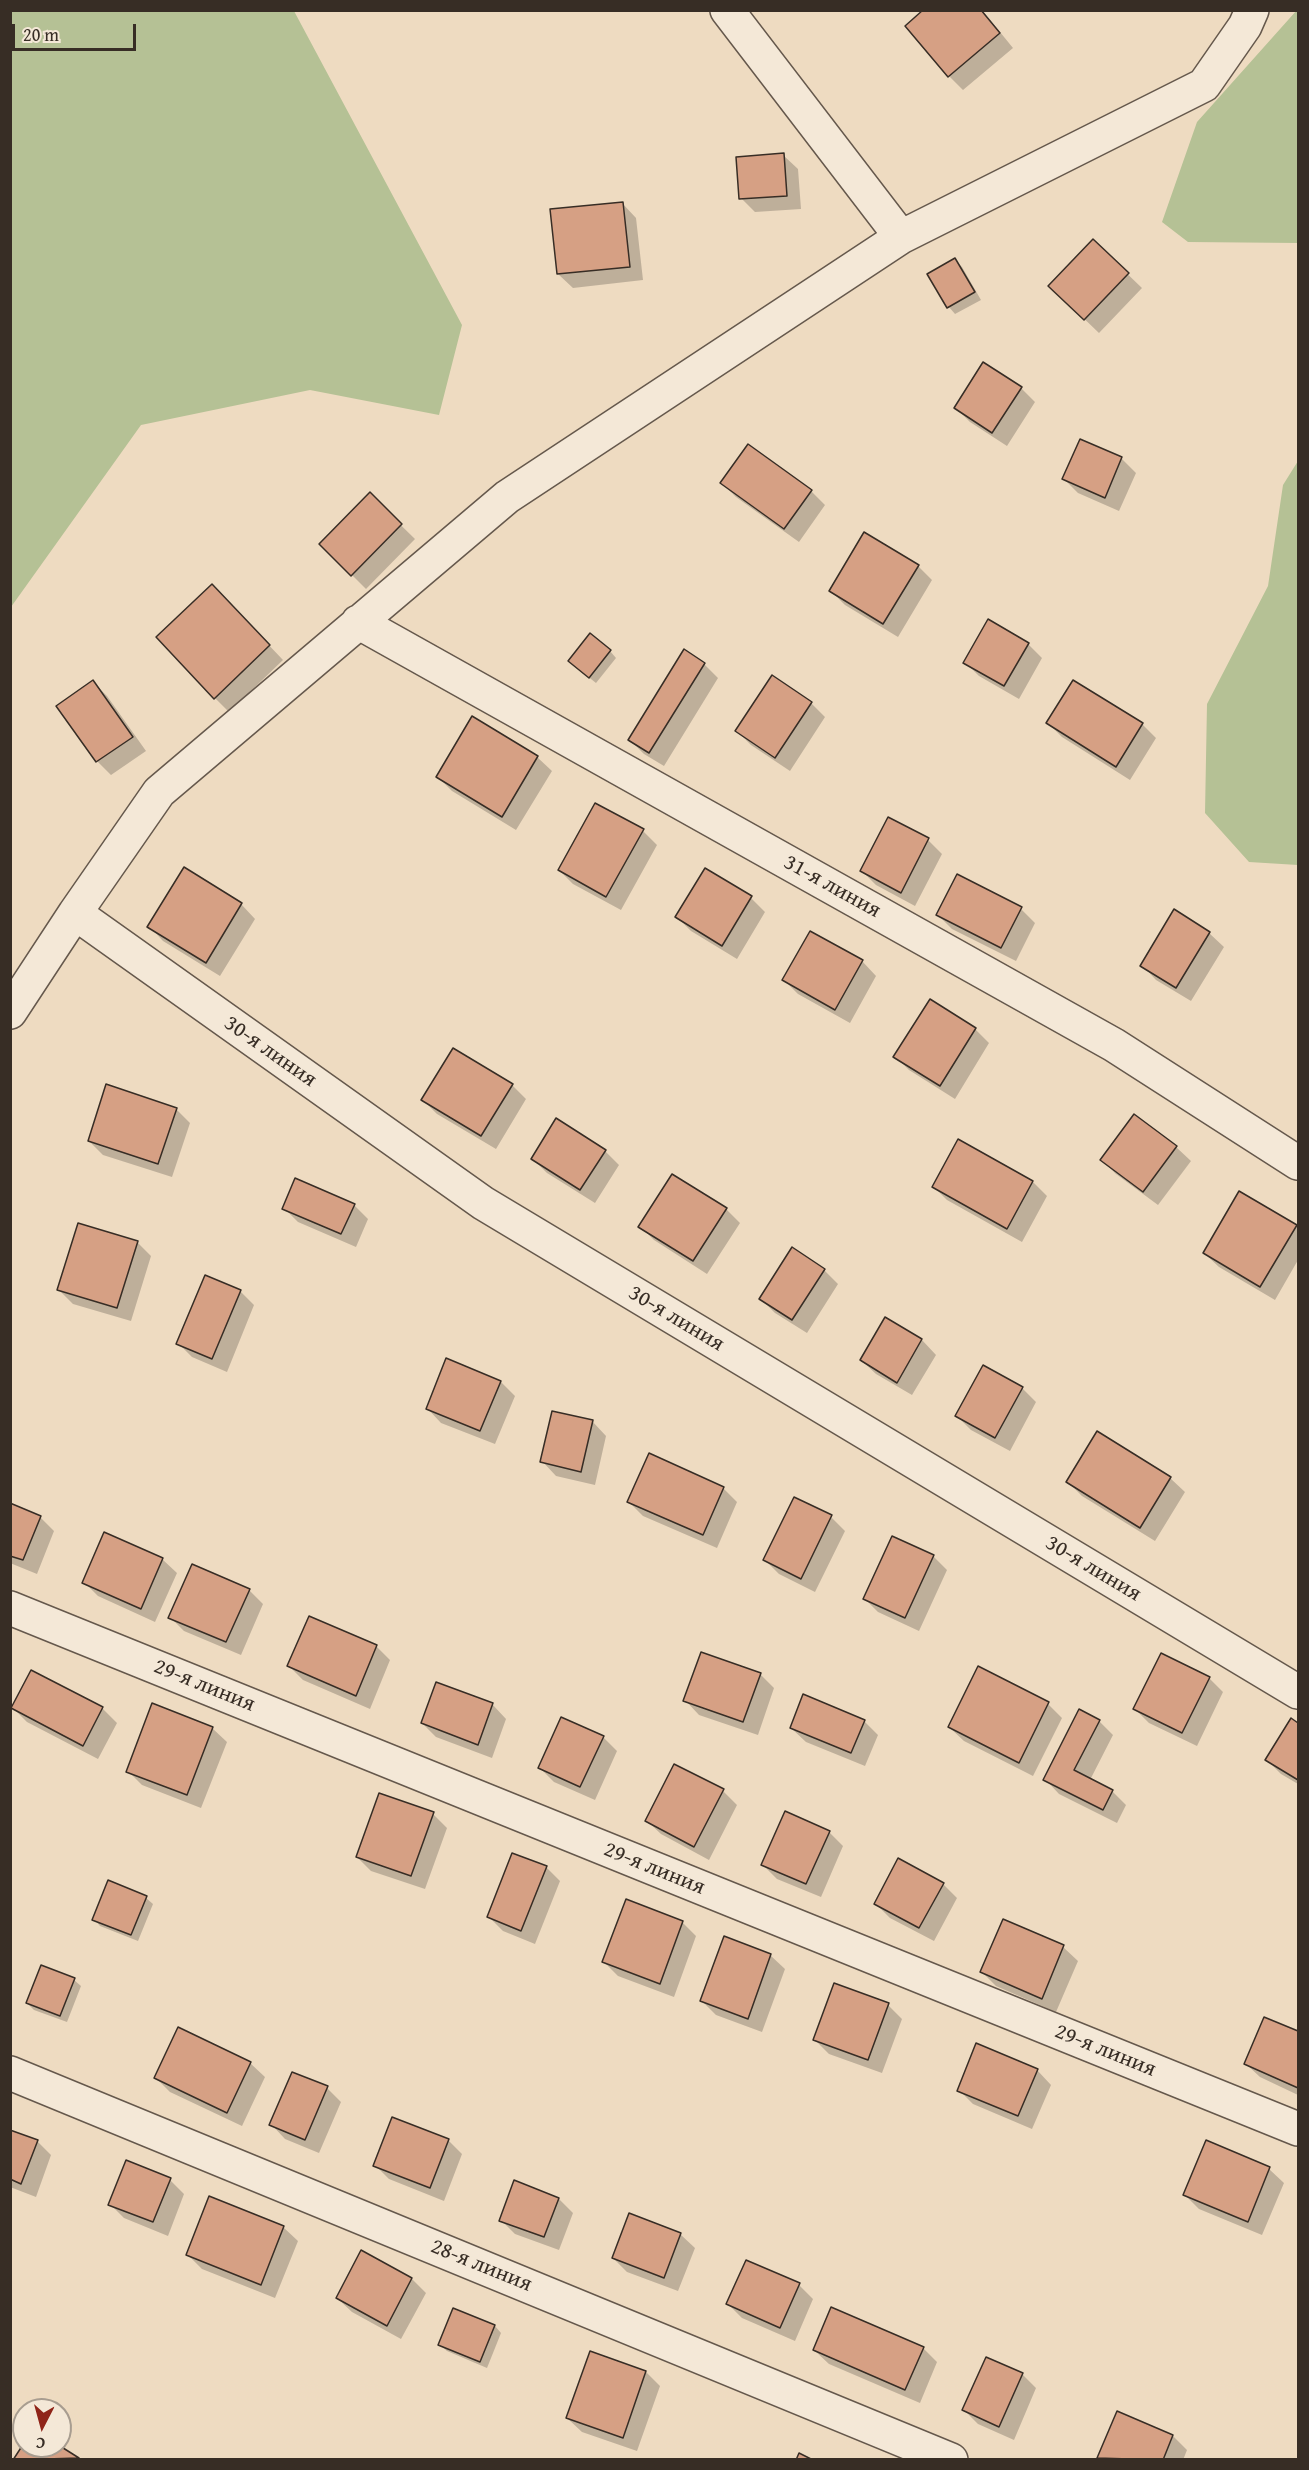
<!DOCTYPE html>
<meta charset="utf-8">
<style>
body{margin:0}
#map{position:relative;width:1309px;height:2470px;overflow:hidden;background:#eedbc1;font-family:"Gentium Book Plus",serif}
canvas{display:block}
.frame{position:absolute;inset:0;border:12px solid #372d25;pointer-events:none}
.north{position:absolute;left:12px;top:2398px;width:60px;height:60px;box-sizing:border-box;background:#f4e8d7;border:2px solid #a89d90;border-radius:50%;rotate:186deg;font-size:16px;font-weight:700;line-height:24px;text-align:center;color:#372d25}
.north::after{content:'';display:block;margin:auto;width:21px;height:27px;background:#8f2418;clip-path:polygon(50% 0,100% 100%,50% 72%,0 100%)}
.scale{position:absolute;left:12px;top:24px;width:124px;height:27px;box-sizing:border-box;border:3px solid #372d25;border-top:0;padding-left:8px;font-size:18px;line-height:21px;white-space:nowrap;color:#372d25;-webkit-text-stroke:4px #f4e8d7;paint-order:stroke}
</style>
<div id="map">
<canvas width="1309" height="2470"></canvas>
<div class="frame"></div>
<div class="north">С</div>
<div class="scale">20 m</div>
</div>
<script>
const context = document.querySelector('canvas').getContext('2d');
context.lineJoin = 'round';
function fill(path, color) { context.fillStyle = color; context.fill(path, 'evenodd'); }
function stroke(path, color, width, dash) { context.strokeStyle = color; context.lineWidth = width; context.lineCap = dash ? 'butt' : 'round'; context.setLineDash(dash || []); context.stroke(path); }
function write(font, color, halo, rows, align = 'center') {
  context.font = font + ' "Gentium Book Plus",serif'; context.lineWidth = 5; context.setLineDash([]); context.textBaseline = 'middle'; context.strokeStyle = halo; context.fillStyle = color; for (const [text, x, y, turn = 0] of rows) {
    context.save(); context.translate(x, y); context.rotate((+turn || 0) * Math.PI / 180); context.textAlign = isNaN(turn) ? turn : align; if (halo) context.strokeText(text, 0, 0); context.fillText(text, 0, 0); context.restore();
  }
}
const green = new Path2D(`
 M 11,10 L 294,11 L 462,325 L 439,415 L 310,390 L 141,425 L 11,607 Z
 M 1297,10 L 1298,11 L 1298,243 L 1188,242 L 1162,222 L 1197,122 Z
 M 1298,461 L 1298,865 L 1249,862 L 1205,813 L 1207,704 L 1268,586 L 1283,485 Z`);
const shadow = new Path2D(`
 M 926,10 L 982,10 L 1013,48 L 963,90 L 949,76 Z
 M 783,155 L 798,169 L 801,209 L 755,212 L 741,198 Z
 M 622,203 L 636,218 L 643,280 L 573,288 L 558,274 Z
 M 1093,241 L 1142,288 L 1099,333 L 1050,286 Z
 M 955,260 L 962,267 L 981,300 L 955,314 L 949,307 L 929,275 Z
 M 984,364 L 1021,388 L 1035,402 L 1007,446 L 970,422 L 956,408 Z
 M 1080,441 L 1122,459 L 1136,473 L 1119,511 L 1078,493 L 1064,479 Z
 M 722,483 L 811,491 L 825,505 L 799,542 L 736,497 Z
 M 370,495 L 415,539 L 366,589 L 321,544 Z
 M 918,566 L 932,580 L 898,637 L 845,605 L 831,591 Z
 M 226,600 L 283,660 L 229,712 L 215,698 Z
 M 988,621 L 1028,644 L 1042,658 L 1019,699 L 979,676 L 965,662 Z
 M 610,651 L 616,658 L 596,683 L 576,667 Z
 M 704,664 L 718,678 L 664,766 L 644,754 L 630,740 Z
 M 93,682 L 107,696 L 146,751 L 111,775 L 97,761 Z
 M 811,703 L 825,717 L 790,771 L 751,745 L 737,731 Z
 M 1048,723 L 1142,724 L 1156,738 L 1130,780 L 1062,737 Z
 M 537,757 L 552,771 L 516,830 L 452,791 L 438,777 Z
 M 889,819 L 928,840 L 942,854 L 915,906 L 876,885 L 862,871 Z
 M 643,831 L 657,845 L 621,910 L 573,884 L 559,870 Z
 M 184,869 L 241,904 L 255,919 L 220,976 L 163,941 L 149,926 Z
 M 958,876 L 1021,909 L 1035,923 L 1016,961 L 952,929 L 938,915 Z
 M 751,898 L 765,912 L 737,959 L 691,931 L 677,917 Z
 M 1174,911 L 1209,933 L 1224,947 L 1191,1001 L 1156,980 L 1142,965 Z
 M 862,961 L 876,976 L 850,1023 L 798,994 L 784,980 Z
 M 975,1029 L 989,1043 L 955,1099 L 909,1070 L 895,1056 Z
 M 512,1085 L 526,1099 L 496,1149 L 437,1114 L 423,1100 Z
 M 176,1109 L 190,1123 L 172,1177 L 103,1155 L 89,1141 Z
 M 1134,1116 L 1176,1147 L 1191,1161 L 1158,1205 L 1116,1174 L 1102,1160 Z
 M 605,1151 L 619,1165 L 595,1203 L 547,1173 L 533,1159 Z
 M 1033,1182 L 1047,1196 L 1022,1242 L 947,1200 L 933,1186 Z
 M 354,1205 L 368,1219 L 356,1247 L 298,1222 L 284,1208 Z
 M 726,1209 L 740,1223 L 707,1274 L 654,1240 L 640,1226 Z
 M 1296,1226 L 1298,1228 L 1298,1260 L 1275,1300 L 1219,1267 L 1204,1253 Z
 M 137,1242 L 151,1256 L 131,1321 L 73,1304 L 59,1290 Z
 M 824,1270 L 838,1284 L 807,1333 L 775,1313 L 761,1299 Z
 M 240,1291 L 254,1305 L 227,1372 L 192,1357 L 178,1343 Z
 M 885,1319 L 922,1340 L 936,1355 L 912,1395 L 876,1374 L 861,1360 Z
 M 447,1360 L 501,1382 L 515,1396 L 495,1444 L 441,1423 L 427,1408 Z
 M 1022,1388 L 1036,1402 L 1010,1451 L 971,1430 L 957,1416 Z
 M 592,1421 L 606,1436 L 595,1485 L 556,1476 L 542,1461 Z
 M 1097,1433 L 1170,1478 L 1185,1492 L 1155,1541 L 1082,1496 L 1068,1482 Z
 M 723,1488 L 737,1502 L 717,1548 L 643,1516 L 629,1502 Z
 M 10,1505 L 40,1517 L 54,1531 L 37,1574 L 10,1563 Z
 M 831,1517 L 845,1531 L 815,1592 L 779,1574 L 765,1560 Z
 M 933,1556 L 947,1570 L 919,1631 L 878,1612 L 864,1598 Z
 M 162,1559 L 177,1573 L 155,1622 L 98,1596 L 84,1582 Z
 M 249,1590 L 263,1604 L 241,1655 L 184,1631 L 170,1617 Z
 M 376,1646 L 390,1660 L 370,1709 L 303,1680 L 289,1666 Z
 M 979,1668 L 1048,1704 L 1062,1718 L 1033,1776 L 964,1741 L 949,1727 Z
 M 32,1672 L 103,1709 L 117,1723 L 98,1759 L 27,1722 L 13,1708 Z
 M 760,1674 L 774,1688 L 758,1735 L 699,1715 L 685,1700 Z
 M 1209,1678 L 1223,1692 L 1197,1746 L 1149,1723 L 1135,1709 Z
 M 492,1704 L 506,1719 L 492,1758 L 436,1737 L 422,1723 Z
 M 1291,1720 L 1298,1725 L 1298,1784 L 1281,1774 L 1267,1760 Z
 M 864,1721 L 878,1735 L 865,1766 L 806,1742 L 791,1728 Z
 M 1099,1721 L 1113,1735 L 1090,1780 L 1112,1791 L 1126,1805 L 1117,1823 L 1059,1794 L 1045,1779 Z
 M 212,1728 L 227,1742 L 201,1808 L 142,1785 L 128,1771 Z
 M 603,1737 L 617,1751 L 595,1800 L 554,1782 L 540,1768 Z
 M 723,1791 L 737,1805 L 709,1860 L 661,1834 L 646,1820 Z
 M 433,1814 L 447,1828 L 425,1889 L 371,1871 L 357,1857 Z
 M 829,1832 L 843,1846 L 821,1897 L 777,1879 L 763,1865 Z
 M 546,1867 L 560,1881 L 535,1944 L 503,1931 L 489,1917 Z
 M 943,1884 L 957,1898 L 934,1941 L 890,1918 L 876,1904 Z
 M 146,1898 L 153,1904 L 138,1941 L 100,1926 L 94,1919 Z
 M 1004,1921 L 1063,1947 L 1078,1961 L 1056,2012 L 996,1986 L 982,1972 Z
 M 682,1922 L 696,1936 L 674,1997 L 618,1976 L 604,1962 Z
 M 770,1955 L 785,1969 L 762,2032 L 716,2015 L 702,2001 Z
 M 74,1980 L 81,1986 L 67,2022 L 34,2010 L 27,2003 Z
 M 888,2005 L 902,2019 L 882,2073 L 829,2054 L 815,2040 Z
 M 1265,2018 L 1298,2033 L 1298,2095 L 1260,2077 L 1245,2063 Z
 M 250,2063 L 265,2077 L 242,2126 L 170,2092 L 156,2078 Z
 M 1037,2070 L 1051,2085 L 1032,2129 L 973,2104 L 959,2090 Z
 M 327,2088 L 341,2102 L 319,2153 L 285,2139 L 271,2124 Z
 M 10,2131 L 37,2141 L 51,2155 L 36,2197 L 10,2187 Z
 M 448,2140 L 462,2154 L 444,2201 L 389,2179 L 375,2165 Z
 M 1207,2142 L 1269,2169 L 1284,2183 L 1262,2235 L 1199,2209 L 1185,2195 Z
 M 170,2180 L 184,2194 L 168,2236 L 124,2218 L 110,2204 Z
 M 559,2199 L 573,2213 L 559,2250 L 515,2234 L 501,2220 Z
 M 283,2227 L 298,2241 L 275,2298 L 202,2269 L 188,2255 Z
 M 680,2234 L 695,2248 L 678,2291 L 627,2272 L 613,2258 Z
 M 412,2279 L 426,2293 L 401,2339 L 352,2312 L 337,2298 Z
 M 799,2285 L 813,2299 L 795,2341 L 742,2318 L 728,2304 Z
 M 454,2310 L 495,2326 L 501,2333 L 487,2368 L 447,2351 L 440,2345 Z
 M 923,2348 L 937,2362 L 920,2403 L 829,2364 L 814,2350 Z
 M 590,2353 L 646,2372 L 660,2386 L 637,2451 L 582,2432 L 567,2418 Z
 M 1022,2374 L 1036,2388 L 1014,2440 L 978,2424 L 964,2410 Z
 M 1117,2413 L 1173,2436 L 1187,2450 L 1183,2460 L 1101,2460 L 1099,2458 Z
 M 24,2446 L 57,2446 L 78,2460 L 15,2460 Z`);
const building = new Path2D(`
 M 923,10 L 981,10 L 1000,33 L 948,77 L 905,26 Z
 M 784,153 L 787,196 L 739,199 L 736,157 Z
 M 623,202 L 630,267 L 557,274 L 550,209 Z
 M 1093,239 L 1129,273 L 1084,320 L 1048,286 Z
 M 955,258 L 975,292 L 947,308 L 927,274 Z
 M 983,362 L 1022,387 L 992,433 L 954,408 Z
 M 1080,439 L 1122,457 L 1105,498 L 1062,479 Z
 M 748,444 L 812,490 L 784,529 L 720,483 Z
 M 370,492 L 402,524 L 351,576 L 319,544 Z
 M 864,532 L 919,565 L 883,624 L 829,591 Z
 M 212,584 L 270,645 L 214,699 L 156,637 Z
 M 988,619 L 1029,643 L 1004,686 L 963,663 Z
 M 590,633 L 611,650 L 589,678 L 568,661 Z
 M 684,649 L 705,663 L 649,753 L 628,740 Z
 M 772,675 L 812,702 L 775,758 L 735,731 Z
 M 93,680 L 133,737 L 96,762 L 56,706 Z
 M 1073,680 L 1143,723 L 1116,767 L 1046,723 Z
 M 472,716 L 538,756 L 502,817 L 436,777 Z
 M 595,803 L 644,829 L 606,897 L 558,870 Z
 M 888,817 L 929,838 L 901,893 L 860,871 Z
 M 184,867 L 242,903 L 206,963 L 147,927 Z
 M 705,868 L 752,896 L 722,946 L 675,917 Z
 M 957,874 L 1022,907 L 1001,948 L 936,915 Z
 M 1174,909 L 1210,932 L 1176,988 L 1140,966 Z
 M 810,931 L 863,960 L 835,1010 L 782,980 Z
 M 930,999 L 976,1028 L 940,1086 L 893,1057 Z
 M 453,1048 L 513,1084 L 481,1136 L 421,1100 Z
 M 106,1084 L 177,1108 L 158,1164 L 88,1141 Z
 M 1134,1114 L 1177,1146 L 1143,1192 L 1100,1160 Z
 M 556,1118 L 606,1150 L 580,1190 L 531,1159 Z
 M 958,1139 L 1033,1181 L 1007,1229 L 932,1187 Z
 M 672,1174 L 727,1208 L 693,1261 L 638,1227 Z
 M 295,1178 L 355,1204 L 341,1234 L 282,1209 Z
 M 1239,1191 L 1297,1225 L 1260,1287 L 1203,1253 Z
 M 78,1223 L 138,1241 L 117,1308 L 57,1290 Z
 M 792,1247 L 825,1269 L 792,1320 L 759,1299 Z
 M 205,1275 L 241,1290 L 212,1359 L 176,1344 Z
 M 885,1317 L 922,1339 L 897,1383 L 860,1360 Z
 M 446,1358 L 501,1381 L 480,1431 L 426,1409 Z
 M 983,1365 L 1023,1387 L 995,1438 L 955,1416 Z
 M 552,1411 L 593,1420 L 581,1472 L 540,1462 Z
 M 1097,1431 L 1171,1477 L 1140,1528 L 1066,1482 Z
 M 649,1453 L 724,1487 L 703,1535 L 627,1502 Z
 M 794,1497 L 832,1515 L 801,1579 L 763,1560 Z
 M 10,1503 L 41,1516 L 23,1560 L 10,1556 Z
 M 104,1532 L 163,1558 L 141,1609 L 82,1583 Z
 M 892,1536 L 934,1555 L 905,1618 L 863,1599 Z
 M 192,1564 L 250,1589 L 226,1642 L 168,1618 Z
 M 309,1616 L 377,1645 L 356,1696 L 287,1666 Z
 M 701,1652 L 761,1673 L 743,1722 L 683,1701 Z
 M 1161,1653 L 1210,1677 L 1182,1733 L 1133,1709 Z
 M 978,1666 L 1049,1702 L 1019,1763 L 948,1727 Z
 M 31,1670 L 103,1707 L 83,1746 L 11,1708 Z
 M 436,1682 L 493,1703 L 478,1745 L 421,1723 Z
 M 803,1694 L 865,1720 L 851,1753 L 790,1728 Z
 M 152,1703 L 213,1727 L 187,1795 L 126,1772 Z
 M 1079,1709 L 1100,1720 L 1074,1770 L 1113,1790 L 1103,1810 L 1043,1780 Z
 M 561,1717 L 604,1736 L 580,1787 L 538,1768 Z
 M 1291,1718 L 1298,1723 L 1298,1780 L 1265,1760 Z
 M 674,1764 L 724,1789 L 694,1847 L 645,1821 Z
 M 379,1793 L 434,1812 L 411,1876 L 356,1857 Z
 M 785,1811 L 830,1831 L 806,1884 L 761,1865 Z
 M 512,1853 L 547,1866 L 521,1931 L 487,1917 Z
 M 898,1858 L 944,1883 L 919,1928 L 874,1904 Z
 M 108,1880 L 147,1896 L 131,1935 L 92,1920 Z
 M 626,1899 L 683,1921 L 660,1984 L 602,1962 Z
 M 1003,1919 L 1064,1945 L 1042,1999 L 980,1972 Z
 M 724,1936 L 771,1954 L 748,2019 L 700,2001 Z
 M 41,1965 L 75,1978 L 60,2016 L 26,2003 Z
 M 834,1983 L 889,2003 L 868,2060 L 813,2040 Z
 M 1264,2017 L 1298,2031 L 1298,2088 L 1244,2064 Z
 M 178,2027 L 251,2062 L 227,2113 L 154,2078 Z
 M 976,2043 L 1038,2069 L 1018,2116 L 957,2091 Z
 M 292,2072 L 328,2086 L 305,2140 L 269,2125 Z
 M 392,2117 L 449,2139 L 430,2188 L 373,2166 Z
 M 10,2130 L 38,2140 L 21,2184 L 10,2179 Z
 M 1206,2140 L 1270,2167 L 1248,2222 L 1183,2195 Z
 M 126,2160 L 171,2178 L 153,2222 L 108,2205 Z
 M 514,2180 L 559,2198 L 544,2237 L 499,2221 Z
 M 209,2196 L 284,2226 L 261,2285 L 186,2255 Z
 M 629,2213 L 681,2233 L 664,2278 L 612,2258 Z
 M 361,2250 L 412,2278 L 387,2326 L 336,2298 Z
 M 746,2260 L 800,2283 L 780,2328 L 726,2304 Z
 M 831,2307 L 924,2347 L 905,2390 L 813,2350 Z
 M 453,2308 L 495,2325 L 480,2362 L 438,2345 Z
 M 590,2351 L 646,2371 L 623,2438 L 566,2418 Z
 M 986,2357 L 1023,2373 L 999,2427 L 962,2410 Z
 M 1117,2411 L 1173,2435 L 1163,2460 L 1097,2458 Z
 M 24,2443 L 24,2446 L 60,2446 L 79,2458 L 13,2460 Z
 M 799,2453 L 813,2460 L 796,2460 Z`);
const minor = new Path2D(`
 M 727,10 L 901,237
 M 358,622 L 1114,1045 L 1298,1163
 M 75,913 L 483,1203 L 1298,1692
 M 10,1012 L 75,913 L 159,792 L 507,497 L 901,237 L 1204,85 L 1245,26 L 1252,10
 M 10,1608 L 1298,2129
 M 10,2073 L 951,2460`);
const streetNames = [
 ["31-я линия",832,887,29],
 ["30-я линия",270,1052,35],
 ["30-я линия",676,1319,31],
 ["30-я линия",1093,1569,31],
 ["29-я линия",204,1686,22],
 ["29-я линия",654,1869,22],
 ["29-я линия",1105,2051,22],
 ["28-я линия",481,2266,22]
];
fill(green, '#b5c195');
fill(shadow, '#0003');
fill(building, '#d6a084');
stroke(building, '#372d25', 1.5);
stroke(minor, '#65584c', 36);
stroke(minor, '#f4e8d7', 33);
write('22px', '#372d25', '#f4e8d7', streetNames);
</script>
